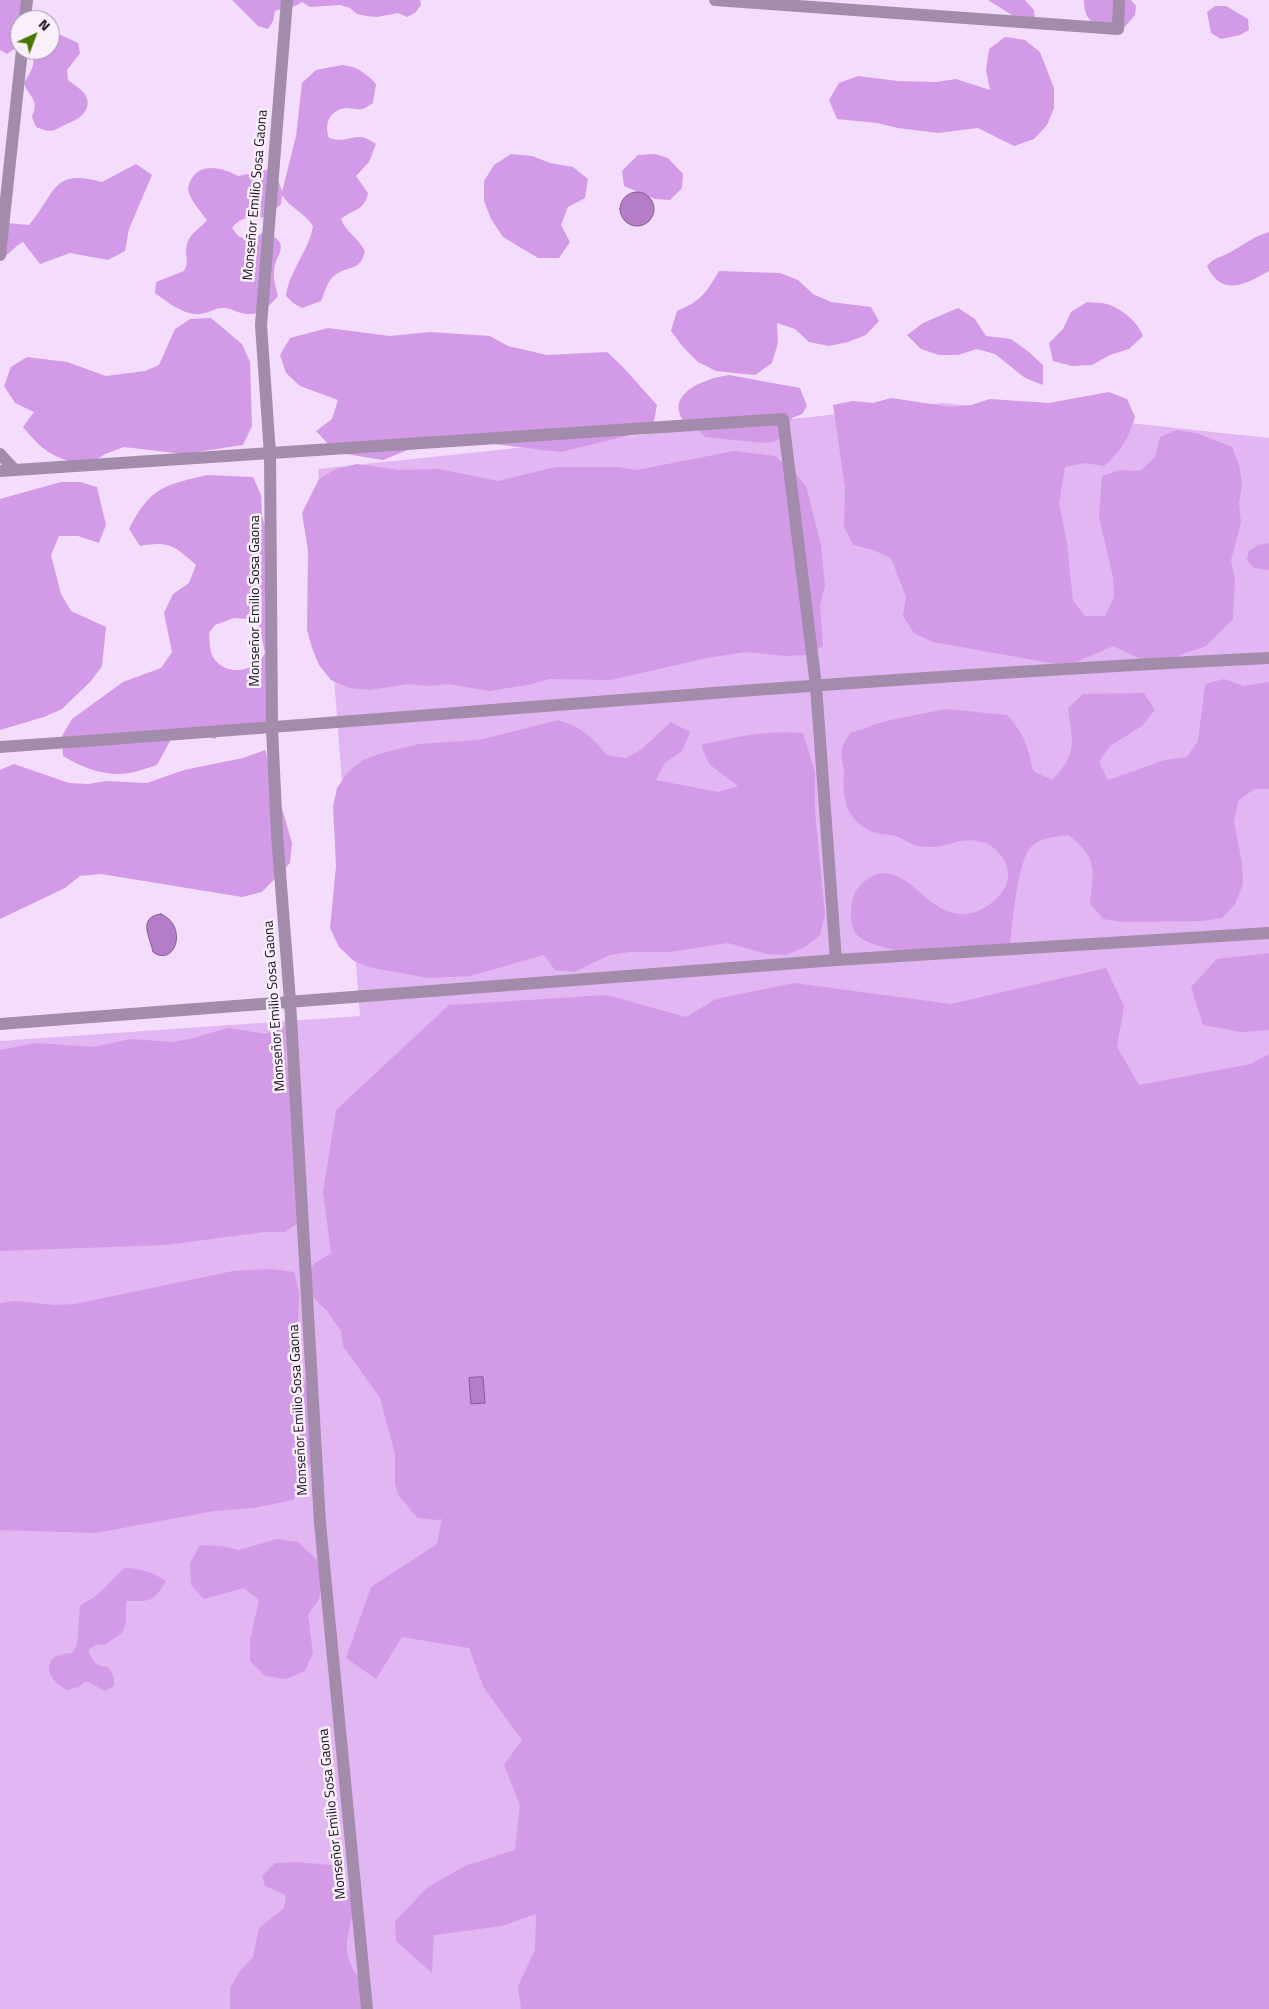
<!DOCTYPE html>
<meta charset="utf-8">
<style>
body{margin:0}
#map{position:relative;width:1269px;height:2009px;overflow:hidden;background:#f4ddfc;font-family:"Titillium Web",sans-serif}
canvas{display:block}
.north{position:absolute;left:10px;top:10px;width:50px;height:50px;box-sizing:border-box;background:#f9f0fc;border:1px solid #9e96a1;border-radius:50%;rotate:43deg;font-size:14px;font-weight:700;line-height:20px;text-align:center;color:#160e18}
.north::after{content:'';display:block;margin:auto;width:18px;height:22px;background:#467800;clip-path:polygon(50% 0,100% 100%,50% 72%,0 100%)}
</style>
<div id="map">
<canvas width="1269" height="2009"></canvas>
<div class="north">N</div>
</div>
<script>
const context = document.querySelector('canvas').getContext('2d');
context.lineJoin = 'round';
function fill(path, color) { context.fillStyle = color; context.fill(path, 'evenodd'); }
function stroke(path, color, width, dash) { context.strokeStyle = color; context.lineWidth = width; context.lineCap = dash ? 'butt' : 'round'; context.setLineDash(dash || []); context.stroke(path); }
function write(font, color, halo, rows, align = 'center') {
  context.font = font + ' "Titillium Web",sans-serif'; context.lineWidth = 5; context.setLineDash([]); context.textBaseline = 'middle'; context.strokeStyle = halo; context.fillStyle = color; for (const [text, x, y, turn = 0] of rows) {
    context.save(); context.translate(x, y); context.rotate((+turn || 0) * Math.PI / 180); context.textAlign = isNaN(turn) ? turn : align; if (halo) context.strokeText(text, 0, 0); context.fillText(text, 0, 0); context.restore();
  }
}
const green = new Path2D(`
 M 943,403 L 1269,438 L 1269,1145 L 1140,2009 L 0,2009 L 0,1041 L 360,1016 L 318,469 Z`);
const forest = new Path2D(`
 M 0,0 L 26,0 L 26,19 L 38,15 L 44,20 L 20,20 L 20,45 L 7,54 L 0,50 Z
 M 232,0 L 420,0 L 421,5 L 415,13 L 407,17 L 398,13 L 377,17 L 367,16 L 357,14 L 350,8 L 340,5 L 310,7 L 302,2 C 293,9 285,7 275,11 L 273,21 L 268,29 L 258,26 Z
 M 988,0 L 1025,0 L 1034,10 L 1035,20 L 1015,17 Z
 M 1084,0 L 1131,0 L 1136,6 L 1135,15 L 1122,30 C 1100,25 1084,27 1084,0 Z
 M 1215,6 L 1226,6 L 1248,19 L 1249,30 L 1240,35 L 1221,39 L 1211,33 L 1207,12 Z
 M 50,30 L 78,43 L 80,53 L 67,70 L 68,80 C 73,84 80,88 84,93 C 94,107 82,118 69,123 C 53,129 56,135 36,127 L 32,117 C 40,99 29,98 24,83 C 31,71 38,63 30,50 L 50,50 Z
 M 1005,37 L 1025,40 L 1040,52 L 1054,88 L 1054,108 L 1047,125 L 1034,139 L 1014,146 L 978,128 L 938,133 L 898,128 L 877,123 L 837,119 L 829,100 L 839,83 L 858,76 L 898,81 L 936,82 L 956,79 L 990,90 L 986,70 L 989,49 Z
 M 342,65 C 356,66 366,73 376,84 L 373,103 C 369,105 366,108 362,109 C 357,110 351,108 346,108 C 329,110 324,125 329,138 C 350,145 355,128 376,144 L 369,162 L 356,176 L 368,193 C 364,211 355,208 341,219 C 346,232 358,238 365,251 C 360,272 349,265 335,275 C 327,281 325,292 321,301 L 302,308 L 293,303 L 286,296 C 289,271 309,251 313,226 C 305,213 290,208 282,195 L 281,204 L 267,217 C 251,219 243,214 232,228 L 238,236 L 247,240 L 256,238 L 264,231 C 294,245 275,253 274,271 C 273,279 276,288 278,296 C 266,310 257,318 238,312 C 232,310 229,308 223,308 C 215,308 208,313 200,314 C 185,316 166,301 155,293 L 156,282 L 184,271 C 190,260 184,256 187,244 C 189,234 201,228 207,220 C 201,212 192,202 189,193 C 187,188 189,183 192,178 C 202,162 224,168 238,176 L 267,170 C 277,176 279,181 282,192 L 296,136 L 302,83 L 316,70 Z
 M 511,154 L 532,156 L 550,163 L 573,167 L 588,179 L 585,198 L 568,207 L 561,225 L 570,242 L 559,258 L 538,258 L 503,237 L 491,219 L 484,201 L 484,181 L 494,165 Z
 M 655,154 L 668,158 L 683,174 L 682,188 L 670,200 L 655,199 L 624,186 L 622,171 L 638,155 Z
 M 136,164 L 152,175 L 129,229 L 125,251 L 108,260 L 70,253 L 40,264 L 23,242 C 13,247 10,255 0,259 L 7,223 L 29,225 C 56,194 51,168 102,182 Z
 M 1269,232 L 1269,271 C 1246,284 1222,298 1207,266 C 1215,256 1224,257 1234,250 C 1246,243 1255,236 1269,232 Z
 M 719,271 L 780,273 L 798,280 L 813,294 L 831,302 L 871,307 L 879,321 L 866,335 L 848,342 L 829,346 L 809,342 L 795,329 L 777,323 L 778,343 L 772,363 L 755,375 L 716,371 L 698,362 L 683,347 L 671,331 L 677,311 C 701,301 706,293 719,271 Z
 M 1087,302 C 1093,303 1101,302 1107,304 C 1122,309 1138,322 1143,336 L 1129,349 L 1110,355 L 1092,365 L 1072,366 L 1053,361 L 1049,343 L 1063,329 L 1071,312 Z
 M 958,308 L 975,319 L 986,336 L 1011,339 L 1029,352 L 1043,365 L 1043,385 L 1025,378 L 995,354 L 977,349 L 958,355 L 939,355 L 921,349 L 907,335 L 923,323 Z
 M 211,318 L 242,344 L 250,362 L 252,426 L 243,445 L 183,454 L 124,447 L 105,454 L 88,465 C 56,460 43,452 23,427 L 34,412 L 15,403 L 4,386 L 11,367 L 27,357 L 67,362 L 106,376 L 145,371 L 159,365 L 175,329 L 190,319 Z
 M 328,328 L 390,336 L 430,332 L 490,336 L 508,346 L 547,355 L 607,352 L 622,366 L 657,405 L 653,426 L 635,434 L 560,452 L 461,440 L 420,445 L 383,460 L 346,454 L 329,445 L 316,431 L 332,419 L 338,400 L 300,386 L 286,373 L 280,355 L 290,338 Z
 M 729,375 L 800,388 L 807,406 L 802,414 L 792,418 L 783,436 L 773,442 L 764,443 L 705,437 L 693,423 L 683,420 C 665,392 708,378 729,375 Z
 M 1109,392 L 1127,399 L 1135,417 C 1128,439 1122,450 1104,466 L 1085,463 L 1065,467 L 1059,504 L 1067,543 L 1073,601 L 1085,616 L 1105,616 L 1114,597 L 1113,577 L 1099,517 L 1102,476 L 1120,470 L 1140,471 L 1155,457 L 1160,437 L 1177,430 L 1196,433 L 1232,447 L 1239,465 L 1242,485 L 1239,504 L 1241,523 L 1231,560 L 1235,580 L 1233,619 L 1206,646 L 1169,659 L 1149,663 L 1113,646 L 1076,662 L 1056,664 L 933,642 L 914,633 L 903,616 L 906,597 L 891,558 L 873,550 L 853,545 L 844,527 L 845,487 L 833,405 L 853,401 L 873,403 L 891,398 L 951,407 L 971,405 L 990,399 L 1049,403 Z
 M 734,451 L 775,456 L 790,468 L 806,486 L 821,545 L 825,586 L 820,606 L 823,646 L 805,655 L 786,656 L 746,652 L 707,658 L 611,680 L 549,679 L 528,685 L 489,691 L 448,684 L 429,686 L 409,684 L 369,690 L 349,688 L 331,680 L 319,665 L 312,648 L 307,630 L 308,551 L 302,513 L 319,479 L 336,469 L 357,464 L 399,470 L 439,469 L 498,481 L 556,467 L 617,467 L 637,470 Z
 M 207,475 L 253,477 L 261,495 L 262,515 L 272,553 L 269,726 L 228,726 L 215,739 L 195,732 L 176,730 L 157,765 C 145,769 131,774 119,774 C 99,774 79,766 63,756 L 62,736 L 72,719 L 123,682 L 161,668 L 172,652 L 164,613 L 173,594 L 189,583 L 196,565 C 174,545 168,541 140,546 L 129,529 C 151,487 162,486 207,475 ZM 234,618 L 258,620 L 265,653 C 256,671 229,677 215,660 C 209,653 210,642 209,633 L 215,625 Z
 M 61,482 L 80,482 L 97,487 L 106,525 L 99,543 L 78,536 L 59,536 L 51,555 L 61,594 L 71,611 L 106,627 L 102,666 L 91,681 L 62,709 L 44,717 L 0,730 L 0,499 Z
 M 1269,543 L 1269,570 L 1254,568 L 1247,560 L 1249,551 L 1258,545 Z
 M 1224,679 L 1243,686 L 1269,682 L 1269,789 L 1254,789 L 1238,801 L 1234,822 L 1242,863 L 1243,884 L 1235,904 L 1222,918 L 1203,921 L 1123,922 L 1103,919 L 1090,904 C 1093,867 1099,861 1069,835 C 1057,837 1041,837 1032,846 C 1017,859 1013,922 1010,943 C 1004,946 999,950 993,952 C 969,961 875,954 857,935 C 853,931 850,919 851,914 C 851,897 856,885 871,877 C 875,875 878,873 882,873 C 915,873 929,917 967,914 C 983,913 1009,893 1008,875 C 1008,861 996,845 982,842 C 960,836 950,847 930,847 C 914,848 909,841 895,836 C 889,834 882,835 876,833 C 847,823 842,800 844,773 C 844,765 840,757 842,750 C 842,745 847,738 850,733 L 886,721 L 946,709 L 1007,715 C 1024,734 1028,746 1033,771 L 1052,780 C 1079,752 1072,743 1068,708 L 1083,694 L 1144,693 L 1155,710 L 1142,726 L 1110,746 L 1099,762 L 1108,780 L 1165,760 L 1187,757 L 1198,741 L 1205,684 Z
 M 558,720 C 582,728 590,735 607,755 L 626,758 L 642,749 L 671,722 L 690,732 L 682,751 L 665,763 L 656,780 L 718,792 L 738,786 L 709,764 L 701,745 C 734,737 769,730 803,733 L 815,772 L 815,812 L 825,915 L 820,935 L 805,947 L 786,955 L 767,954 L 728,943 L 669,952 L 630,952 L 610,955 L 574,972 L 555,970 L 544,955 L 470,976 L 429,978 L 372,968 L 354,961 L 339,947 L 330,928 L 336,866 L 333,806 L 337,788 L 348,772 L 363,760 L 382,753 L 419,744 L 480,740 Z
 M 265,750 L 292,843 L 290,863 L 262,892 L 242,897 L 101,874 L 80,876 L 65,888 L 0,919 L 0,770 L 14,764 L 69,783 L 88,784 L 107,781 L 147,783 L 184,770 L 243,758 Z
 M 1269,953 L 1269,1030 L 1241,1032 L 1203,1025 L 1191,987 L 1217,959 Z
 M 1106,968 L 1124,1006 L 1117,1047 L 1139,1085 L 1251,1064 L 1269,1054 L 1269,2009 L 521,2009 L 518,1986 L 535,1950 L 536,1914 L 502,1926 L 434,1935 L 432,1973 L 396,1941 L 395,1921 L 428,1887 L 465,1866 L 515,1850 L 520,1805 L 504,1765 L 522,1740 L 484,1688 L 469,1648 L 402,1637 L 376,1679 L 346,1658 L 371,1587 L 437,1544 L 442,1519 L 438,1520 L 417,1518 L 398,1494 L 395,1484 L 395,1454 L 380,1398 L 343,1346 L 341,1331 L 327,1311 L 306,1290 L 304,1280 L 314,1264 L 331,1253 L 323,1192 L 336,1110 L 449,1005 L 607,995 L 686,1017 L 716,999 L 794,983 L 951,1004 Z
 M 285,1026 L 286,1062 L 292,1081 L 302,1220 L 285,1232 L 264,1232 L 166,1245 L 0,1251 L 0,1050 L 35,1043 L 93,1047 L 131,1039 L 171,1042 L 190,1039 L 228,1028 L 266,1034 Z
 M 271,1269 L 294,1272 L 299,1292 L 298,1331 L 302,1371 L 312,1409 L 315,1447 L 303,1484 L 293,1500 L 254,1508 L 214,1511 L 96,1533 L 0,1530 L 0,1303 L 16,1301 L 55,1305 L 75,1304 L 233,1271 Z
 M 277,1539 L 298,1542 L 317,1560 L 322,1579 L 319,1599 L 308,1615 L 313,1653 L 305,1671 L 286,1679 L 265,1676 L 250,1661 L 250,1640 L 259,1600 L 244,1588 L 204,1599 L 191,1585 L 190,1563 L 200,1545 L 221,1546 L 239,1550 Z
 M 125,1568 C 141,1568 154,1573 166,1581 C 152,1603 152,1601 126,1601 L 126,1623 L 122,1633 L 106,1644 L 96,1645 L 88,1650 C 92,1661 96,1666 108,1667 L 114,1677 L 114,1686 L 105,1691 L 86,1681 L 78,1687 L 67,1690 C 43,1678 41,1654 72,1653 L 77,1645 L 80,1606 C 86,1601 93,1599 98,1594 C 108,1586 115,1576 125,1568 Z
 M 295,1862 L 332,1865 C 335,1872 352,1894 353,1898 C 356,1918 343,1937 348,1956 C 350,1970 362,1978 366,1990 C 369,1996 370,2003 371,2009 L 230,2009 L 230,1988 L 240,1971 L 253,1957 L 259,1928 L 284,1908 L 286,1895 L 265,1886 L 262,1876 L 275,1863 Z`);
const water = new Path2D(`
 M620 209a17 17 0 1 1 34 0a17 17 0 1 1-34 0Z
 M 161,914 C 189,926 175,968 153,952 C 150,937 137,917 161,914 Z
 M 483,1377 L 485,1403 L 471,1404 L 469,1378 Z`);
const street = new Path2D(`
 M 287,0 L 261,325 L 270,454 L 272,728 L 277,834 L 290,1001 L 320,1523 L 367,2009
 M 715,0 L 1118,29 L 1119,0
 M 25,20 L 27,0
 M 0,255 L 22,50
 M 0,454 L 14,469
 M 0,471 L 783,419 L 816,686 L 836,960
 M 0,747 C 423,718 845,678 1269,658
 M 0,1024 L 836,960 L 1269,933`);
const streetNames = [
 ["Monseñor Emilio Sosa Gaona",256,195,-85],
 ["Monseñor Emilio Sosa Gaona",256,601,-90],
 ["Monseñor Emilio Sosa Gaona",275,1006,-94],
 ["Monseñor Emilio Sosa Gaona",299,1410,-93],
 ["Monseñor Emilio Sosa Gaona",333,1814,-96]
];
fill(green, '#e2b6f2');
fill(forest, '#d39ae7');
fill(water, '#b57dc8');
stroke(water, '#855c93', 1);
stroke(street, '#a38bac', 12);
write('14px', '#160e18', '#f9f0fc', streetNames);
</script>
